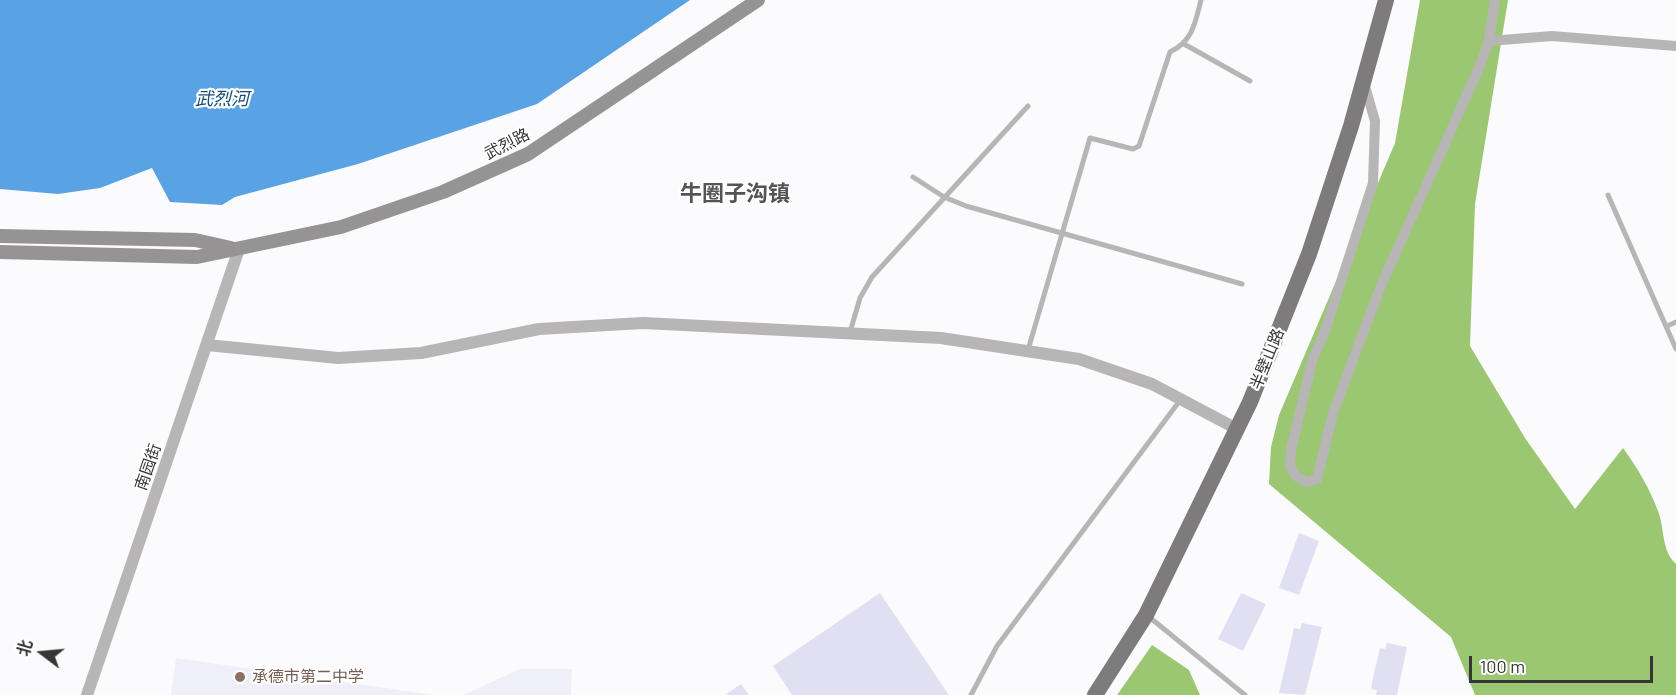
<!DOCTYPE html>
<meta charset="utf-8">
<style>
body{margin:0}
#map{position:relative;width:1676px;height:695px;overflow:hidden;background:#fbfbfe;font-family:Barlow,"Noto Sans SC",sans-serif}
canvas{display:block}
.north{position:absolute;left:12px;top:623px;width:60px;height:60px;-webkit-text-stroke:4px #fff;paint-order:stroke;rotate:286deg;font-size:16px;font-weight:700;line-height:24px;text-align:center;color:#363637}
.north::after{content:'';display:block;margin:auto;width:21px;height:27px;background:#363637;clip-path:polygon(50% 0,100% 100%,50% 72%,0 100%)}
.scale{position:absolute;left:1469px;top:656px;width:184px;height:27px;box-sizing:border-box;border:3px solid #363637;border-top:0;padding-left:8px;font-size:18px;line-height:21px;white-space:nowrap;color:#363637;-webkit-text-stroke:4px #fff;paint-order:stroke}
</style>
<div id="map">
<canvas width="1676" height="695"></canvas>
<div class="north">北</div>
<div class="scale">100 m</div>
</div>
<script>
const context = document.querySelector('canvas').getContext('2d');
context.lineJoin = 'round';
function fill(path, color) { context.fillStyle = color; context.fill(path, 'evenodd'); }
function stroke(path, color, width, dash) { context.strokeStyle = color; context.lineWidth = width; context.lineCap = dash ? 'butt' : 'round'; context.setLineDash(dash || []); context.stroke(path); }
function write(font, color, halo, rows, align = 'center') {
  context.font = font + ' Barlow,"Noto Sans SC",sans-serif'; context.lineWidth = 4.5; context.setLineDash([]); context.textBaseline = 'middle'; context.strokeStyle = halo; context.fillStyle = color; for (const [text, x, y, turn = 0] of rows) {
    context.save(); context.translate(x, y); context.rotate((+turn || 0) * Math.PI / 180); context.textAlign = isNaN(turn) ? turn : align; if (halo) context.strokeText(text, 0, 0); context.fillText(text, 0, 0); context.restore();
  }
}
const built = new Path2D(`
 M 176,658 L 435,695 L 171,695 Z
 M 520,669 L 572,669 L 571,695 L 463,695 Z`);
const forest = new Path2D(`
 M 1420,0 L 1508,0 L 1475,204 L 1470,346 L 1525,438 L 1575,509 L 1623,448 C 1638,469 1649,487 1658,511 C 1665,529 1661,550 1676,564 L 1676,695 L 1475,695 L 1451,637 L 1269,484 L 1271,447 L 1279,415 L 1395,143 Z
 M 1152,645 L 1189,670 L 1200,695 L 1117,695 Z`);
const water = new Path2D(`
 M 0,0 L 690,0 L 537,104 L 358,164 L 235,197 L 222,205 L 170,202 L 152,168 L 100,188 L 58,194 L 0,189 Z`);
const building = new Path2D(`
 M 1299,533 L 1319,541 L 1299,595 L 1279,588 Z
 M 880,593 L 949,695 L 792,695 L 773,666 Z
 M 1241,593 L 1266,604 L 1243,651 L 1218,639 Z
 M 1302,623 L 1322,627 L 1305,695 L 1279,693 L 1294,628 L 1300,629 Z
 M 1387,643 L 1407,647 L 1397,695 L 1376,695 L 1377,690 L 1371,689 L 1374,673 L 1380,648 L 1385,649 Z
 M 741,684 L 749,695 L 725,695 Z`);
const service = new Path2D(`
 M 1184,44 L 1250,81
 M 913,177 L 944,197 L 966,206 L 1242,284
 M 1608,195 L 1676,349
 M 1667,326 L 1676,322
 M 850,332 L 860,298 L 872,277 L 1028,106
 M 1028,350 L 1090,138 L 1133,149 L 1139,146 L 1170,52 C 1193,41 1195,23 1201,0
 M 1148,616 L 1245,695
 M 971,695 L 997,646 L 1181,399`);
const minor = new Path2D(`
 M 1489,41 L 1552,36 L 1676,46
 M 1364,83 L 1375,121 L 1373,183 L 1325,331 L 1312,361 L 1291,450 L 1290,467 L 1296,476 L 1306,482 L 1317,479 L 1333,413 L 1380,288 L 1479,68 L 1489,41 L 1495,0`);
const tertiary = new Path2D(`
 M 207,345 L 338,358 L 421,353 L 539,329 L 643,323 L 941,338 L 1079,359 L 1152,384 L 1237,429
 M 87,695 L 239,249`);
const secondary = new Path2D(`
 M 0,236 L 195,240 L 231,248
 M 0,252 L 197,257 L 341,227 L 443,192 L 528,154 L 758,0`);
const primary = new Path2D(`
 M 1095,695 L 1146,615 L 1250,402 L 1309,254 L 1351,126 L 1386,0`);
const markers = [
 [240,677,6,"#8d6e63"]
];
const streetNames = [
 ["武烈路",507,144,-27],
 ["半壁山路",1267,359,-68],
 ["南园街",148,467,-71]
];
const educationNames = [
 ["承德市第二中学",252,677]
];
const waterNames = [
 ["武烈河",222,99]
];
const districtNames = [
 ["牛圈子沟镇",735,194]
];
fill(built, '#efeffa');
fill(forest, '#9cc772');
fill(water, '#59a2e3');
fill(building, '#e0e0f2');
stroke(service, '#b7b5b5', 5);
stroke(minor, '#b7b5b5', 10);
stroke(tertiary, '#b7b5b5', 12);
stroke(secondary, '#959393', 14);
stroke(primary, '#7d7b7b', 16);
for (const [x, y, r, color] of markers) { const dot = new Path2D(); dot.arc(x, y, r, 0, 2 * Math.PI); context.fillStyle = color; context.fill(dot); stroke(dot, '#fff', 2); }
write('16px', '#363637', '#fff', streetNames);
write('16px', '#785e54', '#fff', educationNames, 'left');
write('italic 18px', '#184d78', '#fff', waterNames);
write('bold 22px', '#545456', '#fff', districtNames);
</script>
